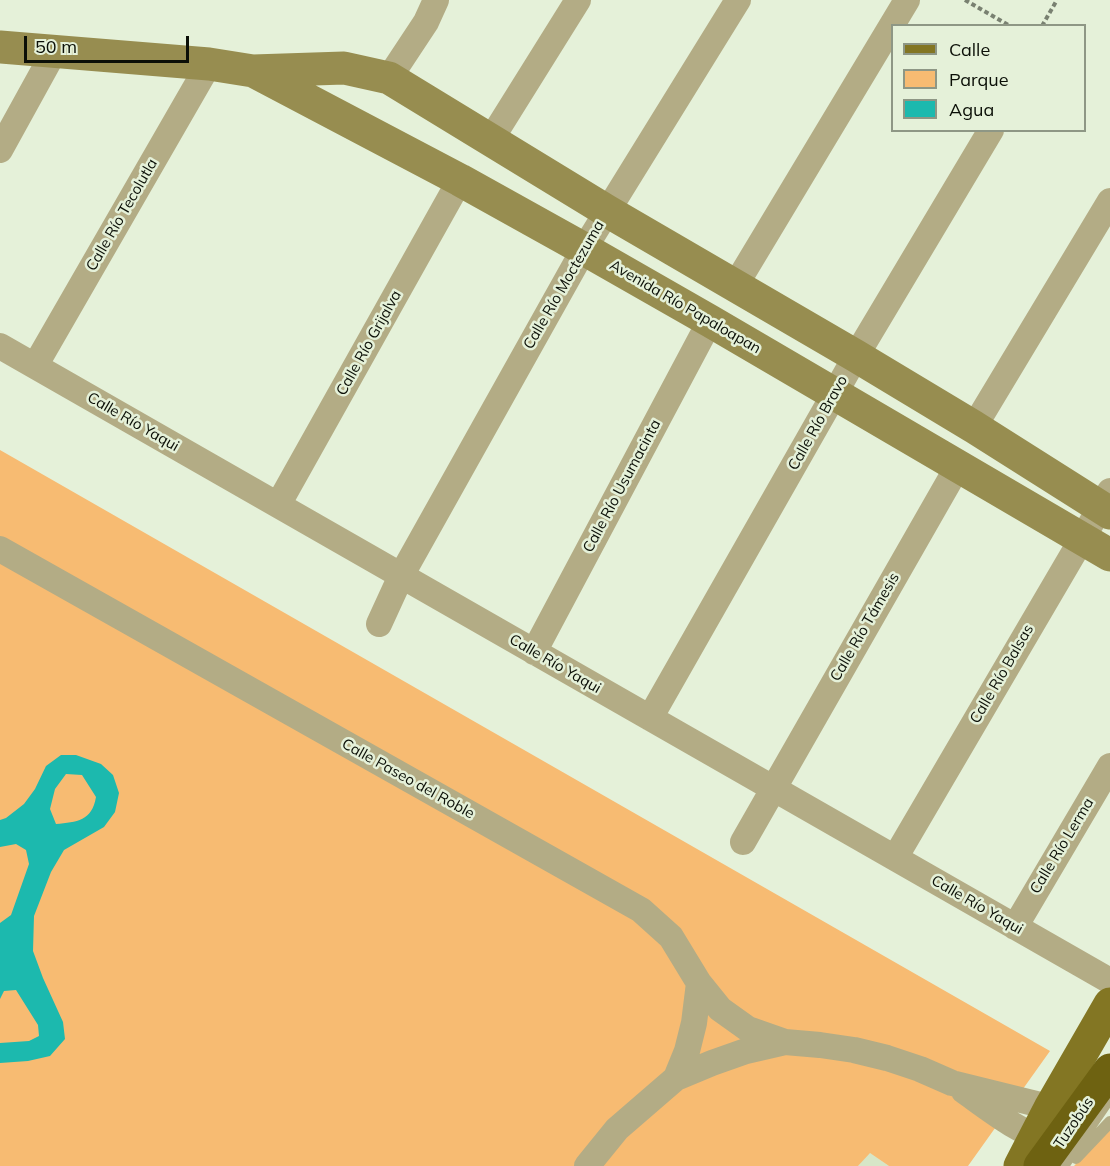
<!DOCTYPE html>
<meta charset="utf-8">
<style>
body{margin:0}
#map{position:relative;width:1110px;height:1166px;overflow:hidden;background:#e5f1d9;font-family:Mulish,sans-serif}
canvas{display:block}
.legend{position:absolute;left:891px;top:24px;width:195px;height:108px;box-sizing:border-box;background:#e5f1d9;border:2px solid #8e9785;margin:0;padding:8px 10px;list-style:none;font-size:18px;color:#0b0f07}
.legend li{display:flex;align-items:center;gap:12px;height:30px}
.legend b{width:30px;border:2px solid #8e9785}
.scale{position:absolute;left:24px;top:36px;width:165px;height:27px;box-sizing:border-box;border:3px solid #0b0f07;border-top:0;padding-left:8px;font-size:18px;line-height:21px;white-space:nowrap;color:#0b0f07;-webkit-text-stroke:4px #e5f1d9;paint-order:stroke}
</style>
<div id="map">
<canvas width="1110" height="1166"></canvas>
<ul class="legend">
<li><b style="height:8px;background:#837623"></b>Calle</li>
<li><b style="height:16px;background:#f7bb72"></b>Parque</li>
<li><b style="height:16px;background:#1cb9ae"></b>Agua</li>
</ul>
<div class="scale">50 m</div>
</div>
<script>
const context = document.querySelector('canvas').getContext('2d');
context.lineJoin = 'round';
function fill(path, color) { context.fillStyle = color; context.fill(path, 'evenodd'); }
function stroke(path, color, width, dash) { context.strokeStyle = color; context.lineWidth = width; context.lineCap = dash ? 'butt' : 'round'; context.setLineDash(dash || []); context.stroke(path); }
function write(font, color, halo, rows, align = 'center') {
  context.font = font + ' Mulish,sans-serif'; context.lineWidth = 5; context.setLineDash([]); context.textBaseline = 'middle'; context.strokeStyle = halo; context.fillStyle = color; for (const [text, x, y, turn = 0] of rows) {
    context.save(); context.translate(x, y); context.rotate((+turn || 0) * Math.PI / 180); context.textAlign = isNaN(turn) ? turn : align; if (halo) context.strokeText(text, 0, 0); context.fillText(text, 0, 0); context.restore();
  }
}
const built = new Path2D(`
 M 869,1152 L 889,1166 L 858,1166 Z`);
const green = new Path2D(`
 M 0,450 L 1050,1051 L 968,1166 L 889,1166 L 870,1153 L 858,1166 L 0,1166 Z
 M 1110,1128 L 1110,1166 L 1074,1166 Z`);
const water = new Path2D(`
 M 61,755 L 76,755 L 101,764 L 113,775 L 119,793 L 115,812 L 104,827 L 64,850 L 51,872 L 34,916 L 33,951 L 43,978 L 63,1022 L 65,1039 L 50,1056 L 28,1061 L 0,1063 L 0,1043 L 29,1041 L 39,1036 L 38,1025 L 16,990 L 4,991 L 0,999 L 0,923 L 11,915 L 29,864 L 26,850 L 16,844 L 0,847 L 0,820 L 6,818 L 24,804 L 35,789 L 46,766 ZM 66,774 L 82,775 L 96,797 C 92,821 77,822 56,824 L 50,809 L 55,789 Z`);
const path = new Path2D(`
 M 965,0 L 1010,26
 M 1042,26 L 1057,0`);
const lane = new Path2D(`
 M 1076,1158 L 1110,1122
 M 1063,1166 L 1108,1100`);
const street = new Path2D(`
 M 389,78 L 426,22 L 436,0
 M 490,141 L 578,0
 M 0,150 L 54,52
 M 735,286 L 907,0
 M 0,346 L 1110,981
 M 35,366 L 209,64
 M 974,427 L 1110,201
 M 278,505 L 460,180
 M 0,549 L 641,910 L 671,937 L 699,983 L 720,1009 L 748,1029 L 785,1042
 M 379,624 L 401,576 L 584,249 L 738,0
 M 534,652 L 710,321
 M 650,718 L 856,356 L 991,130
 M 743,842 L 958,466
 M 895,858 L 1110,491
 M 1015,927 L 1110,766
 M 676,1078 L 687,1051 L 694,1023 L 699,983
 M 964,1091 C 992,1111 1018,1132 1051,1142
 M 587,1166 L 617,1129 L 676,1078 L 712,1063 L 746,1051 L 785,1042 L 820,1045 L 854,1050 L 887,1058 L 920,1069 L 952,1083 L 1041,1105 L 1067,1116`);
const secondary = new Path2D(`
 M 0,47 L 209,64 L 253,71 L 344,68 L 389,78 L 607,211 L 856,356 L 974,427 L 1110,513
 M 255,72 L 460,180 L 584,249 L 710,321 L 1110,555`);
const primary = new Path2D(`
 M 1020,1166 L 1050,1108 L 1110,1004`);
const highway = new Path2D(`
 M 1040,1166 L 1110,1070`);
const streetNames = [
 ["Calle Río Tecolutla",122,215,-60],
 ["Calle Río Moctezuma",564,285,-60],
 ["Avenida Río Papaloapan",685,307,30],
 ["Calle Río Grijalva",369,343,-61],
 ["Calle Río Yaqui",133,422,30],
 ["Calle Río Bravo",818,423,-61],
 ["Calle Río Usumacinta",622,486,-62],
 ["Calle Río Támesis",865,627,-60],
 ["Calle Río Yaqui",555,664,30],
 ["Calle Río Balsas",1002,674,-60],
 ["Calle Paseo del Roble",408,779,29],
 ["Calle Río Lerma",1062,846,-59],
 ["Calle Río Yaqui",977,905,30],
 ["Tuzobús",1074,1123,-56]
];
fill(built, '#d7e6c7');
fill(green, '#f7bb72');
fill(water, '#1cb9ae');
stroke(path, '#798171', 4, [4.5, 3]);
stroke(lane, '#b3ac85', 12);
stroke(street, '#b3ac85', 26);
stroke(secondary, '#978d50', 33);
stroke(primary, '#837623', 33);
stroke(highway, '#6e6211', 33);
write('15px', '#0b0f07', '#e5f1d9', streetNames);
</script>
